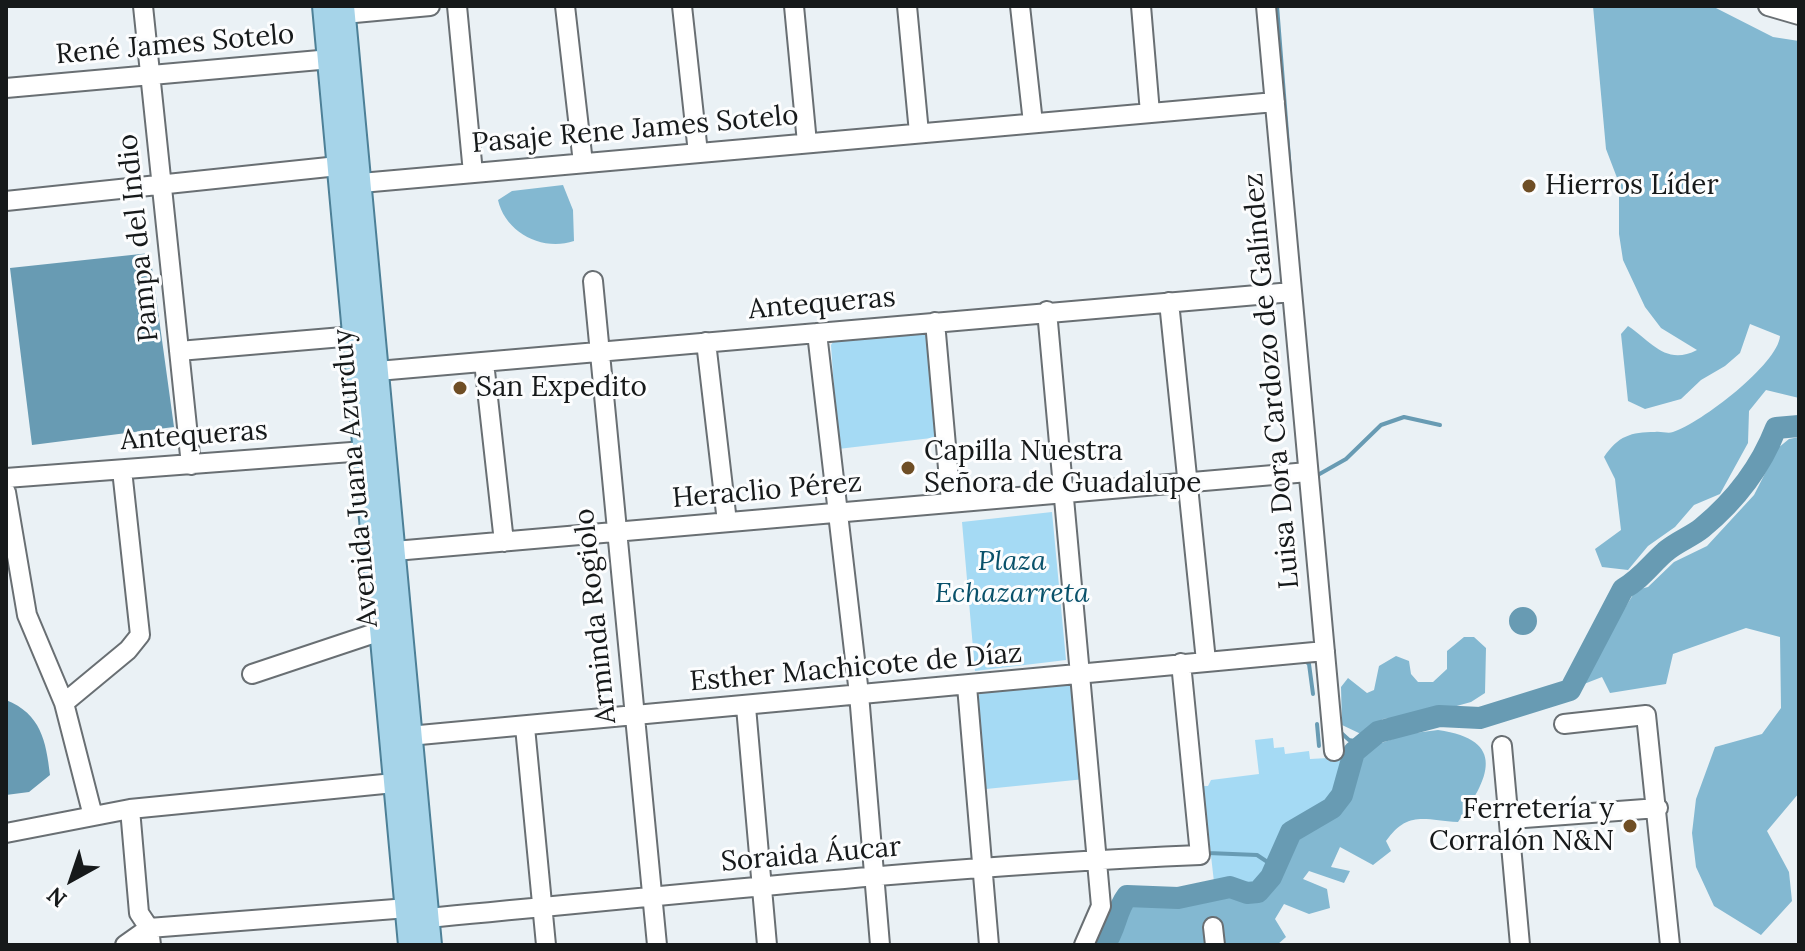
<!DOCTYPE html>
<meta charset="utf-8">
<style>
body{margin:0}
#map{position:relative;width:1805px;height:951px;overflow:hidden;background:#eaf1f5;font-family:Lora,serif}
canvas{display:block}
.frame{position:absolute;inset:0;border:8px solid #16191a;pointer-events:none}
.north{position:absolute;left:32px;top:839px;width:80px;height:80px;-webkit-text-stroke:6px #fcfdfe;paint-order:stroke;rotate:220deg;font-size:22px;font-weight:700;line-height:32px;text-align:center;color:#16191a}
.north::after{content:'';display:block;margin:auto;width:28px;height:36px;background:#16191a;clip-path:polygon(50% 0,100% 100%,50% 72%,0 100%)}
</style>
<div id="map">
<canvas width="1805" height="951"></canvas>
<div class="frame"></div>
<div class="north">N</div>
</div>
<script>
const context = document.querySelector('canvas').getContext('2d');
context.lineJoin = 'round';
function fill(path, color) { context.fillStyle = color; context.fill(path, 'evenodd'); }
function stroke(path, color, width, dash) { context.strokeStyle = color; context.lineWidth = width; context.lineCap = dash ? 'butt' : 'round'; context.setLineDash(dash || []); context.stroke(path); }
function write(font, color, halo, rows, align = 'center') {
  context.font = font + ' Lora,serif'; context.lineWidth = 6; context.setLineDash([]); context.textBaseline = 'middle'; context.strokeStyle = halo; context.fillStyle = color; for (const [text, x, y, turn = 0] of rows) {
    context.save(); context.translate(x, y); context.rotate((+turn || 0) * Math.PI / 180); context.textAlign = isNaN(turn) ? turn : align; if (halo) context.strokeText(text, 0, 0); context.fillText(text, 0, 0); context.restore();
  }
}
const green = new Path2D(`
 M 924,329 L 931,335 L 940,437 L 838,449 L 831,345 L 835,339 Z
 M 1052,512 L 1066,660 L 975,671 L 962,522 Z
 M 1070,681 L 1077,686 L 1085,779 L 986,789 L 976,699 L 982,691 Z
 M 1273,738 L 1274,748 L 1284,747 L 1285,754 L 1309,751 L 1310,759 L 1346,757 L 1340,784 L 1323,807 L 1286,828 L 1255,889 L 1214,882 L 1203,786 L 1208,786 L 1211,780 L 1259,774 L 1255,740 Z`);
const forest = new Path2D(`
 M 1593,6 L 1712,6 L 1773,37 L 1799,41 L 1799,398 L 1766,390 L 1749,411 L 1748,443 L 1720,494 L 1694,505 L 1675,527 L 1648,546 L 1628,570 L 1602,567 L 1595,549 L 1621,530 L 1615,479 L 1604,457 C 1618,436 1631,432 1655,432 C 1661,431 1668,434 1673,432 C 1701,423 1778,364 1780,336 L 1750,324 L 1740,353 L 1725,366 L 1701,380 L 1681,399 L 1645,409 L 1628,401 L 1621,334 L 1628,326 C 1652,342 1666,366 1697,350 L 1661,328 L 1645,307 L 1623,260 L 1619,234 L 1619,183 L 1606,149 Z
 M 563,185 L 573,210 L 574,241 C 542,252 505,232 498,200 L 512,191 Z
 M 1799,437 L 1799,793 L 1767,831 L 1789,872 L 1792,901 L 1761,935 L 1714,906 L 1696,867 L 1692,833 L 1696,799 L 1715,747 L 1762,734 L 1781,708 L 1780,637 L 1746,628 L 1673,654 L 1666,684 L 1610,693 L 1602,677 L 1584,684 L 1596,654 L 1636,590 L 1648,587 L 1674,562 L 1707,546 L 1754,495 L 1778,448 L 1789,439 Z
 M 1464,637 L 1474,637 L 1486,648 L 1485,693 L 1471,702 L 1435,712 L 1383,719 L 1361,734 L 1342,725 L 1341,687 L 1348,678 L 1367,693 L 1374,690 L 1379,666 L 1396,656 L 1409,661 L 1411,674 L 1418,682 L 1433,682 L 1447,669 L 1447,651 Z
 M 1438,730 C 1508,740 1489,779 1458,822 C 1424,820 1408,810 1386,841 L 1391,851 L 1373,865 L 1340,847 L 1331,867 L 1350,871 L 1344,883 L 1309,871 L 1303,879 L 1327,889 L 1330,908 L 1309,914 L 1284,904 L 1275,919 L 1286,937 L 1277,945 L 1112,945 L 1127,899 L 1183,901 L 1232,890 L 1245,895 L 1264,894 L 1280,871 L 1288,844 L 1299,831 L 1334,810 L 1351,793 L 1354,772 L 1364,749 L 1407,734 Z`);
const water = new Path2D(`
 M 150,253 L 174,427 L 32,445 L 10,268 Z
 M1509 621a14 14 0 1 1 28 0a14 14 0 1 1-28 0Z
 M 6,700 C 41,714 46,741 50,775 L 29,792 L 6,795 Z`);
const stream = new Path2D(`
 M 1277,6 L 1290,171
 M 1316,476 L 1346,459 L 1381,425 L 1404,417 L 1440,425
 M 1304,660 L 1309,664 L 1313,694
 M 1317,724 L 1319,746
 M 1338,730 L 1349,740 L 1364,743
 M 1337,754 L 1353,756
 M 1208,849 L 1208,853 L 1257,855 L 1275,867`);
const river = new Path2D(`
 M 1104,945 C 1116,930 1115,912 1127,896 L 1178,898 L 1230,887 L 1247,893 L 1258,892 L 1271,877 L 1291,832 L 1332,808 L 1342,795 L 1354,752 L 1378,732 L 1439,716 L 1480,718 L 1570,690 L 1623,589 C 1641,579 1650,565 1665,552 C 1676,542 1691,537 1702,528 C 1736,500 1760,469 1776,428 L 1799,426`);
const minor = new Path2D(`
 M 143,6 L 191,465
 M 457,6 L 473,173
 M 565,6 L 583,163
 M 682,6 L 698,153
 M 794,6 L 807,143
 M 907,6 L 919,133
 M 1020,6 L 1033,123
 M 1141,6 L 1150,113
 M 1266,6 L 1334,751
 M 1768,6 L 1799,15
 M 344,14 L 430,6
 M 6,88 L 342,58
 M 6,201 L 338,166 L 361,183 L 1275,102
 M 593,281 L 657,945
 M 1169,302 L 1206,661
 M 1047,311 L 1101,906 L 1084,945
 M 935,322 L 951,502
 M 817,333 L 859,694 L 880,945
 M 706,342 L 727,522
 M 179,351 L 366,335
 M 484,362 L 504,542
 M 366,372 L 1292,292
 M 6,478 L 378,450
 M 6,492 L 27,615 L 64,703 L 93,816
 M 383,552 L 1308,472
 M 252,674 L 393,627
 M 967,686 L 989,945
 M 64,703 L 128,650 L 140,635 L 122,470
 M 746,707 L 767,945
 M 1564,724 L 1646,715 L 1670,945
 M 525,727 L 546,945
 M 398,737 L 1325,651
 M 1502,746 L 1520,945
 M 130,809 L 139,913 L 149,928 L 151,945
 M 1511,819 L 1658,808
 M 6,833 L 130,809 L 394,783 L 406,777
 M 1213,927 L 1215,945
 M 149,928 L 408,908 L 428,918 C 685,894 942,866 1200,855 L 1181,663
 M 125,945 L 149,928`);
const major = new Path2D(`
 M 324,6 L 410,945
 M 343,6 L 430,945`);
const markers = [
 [1529,186,8,"#6f4e25"],
 [460,388,8,"#6f4e25"],
 [908,468,8,"#6f4e25"],
 [1630,826,8,"#6f4e25"]
];
const streetNames = [
 ["René James Sotelo",175,45,-5],
 ["Pasaje Rene James Sotelo",635,130,-5],
 ["Pampa del Indio",139,238,-96],
 ["Antequeras",822,304,-5],
 ["Luisa Dora Cardozo de Galíndez",1272,381,-95],
 ["Antequeras",194,436,-4],
 ["Avenida Juana Azurduy",356,478,-95],
 ["Heraclio Pérez",767,491,-5],
 ["Arminda Rogiolo",596,616,-96],
 ["Esther Machicote de Díaz",856,668,-5],
 ["Soraida Áucar",811,855,-5]
];
const poiNames = [
 ["Hierros Líder",1545,186],
 ["San Expedito",476,388],
 ["Capilla Nuestra",924,452],
 ["Señora de Guadalupe",924,484],
 ["Ferretería y",1614,810,"right"],
 ["Corralón N&N",1614,842,"right"]
];
const parkNames = [
 ["Plaza",1012,562],
 ["Echazarreta",1012,594]
];
fill(green, '#a5daf4');
fill(forest, '#83b8d1');
fill(water, '#689bb3');
stroke(stream, '#689bb3', 4);
stroke(river, '#689bb3', 22);
stroke(minor, '#696f73', 22);
stroke(major, '#4d8097', 26);
stroke(minor, '#fff', 18);
stroke(major, '#a6d4e9', 22);
for (const [x, y, r, color] of markers) { const dot = new Path2D(); dot.arc(x, y, r, 0, 2 * Math.PI); context.fillStyle = color; context.fill(dot); stroke(dot, '#fcfdfe', 3); }
write('28px', '#16191a', '#fcfdfe', streetNames);
write('28px', '#16191a', '#fcfdfe', poiNames, 'left');
write('italic 28px', '#09516a', '#fcfdfe', parkNames);
</script>
